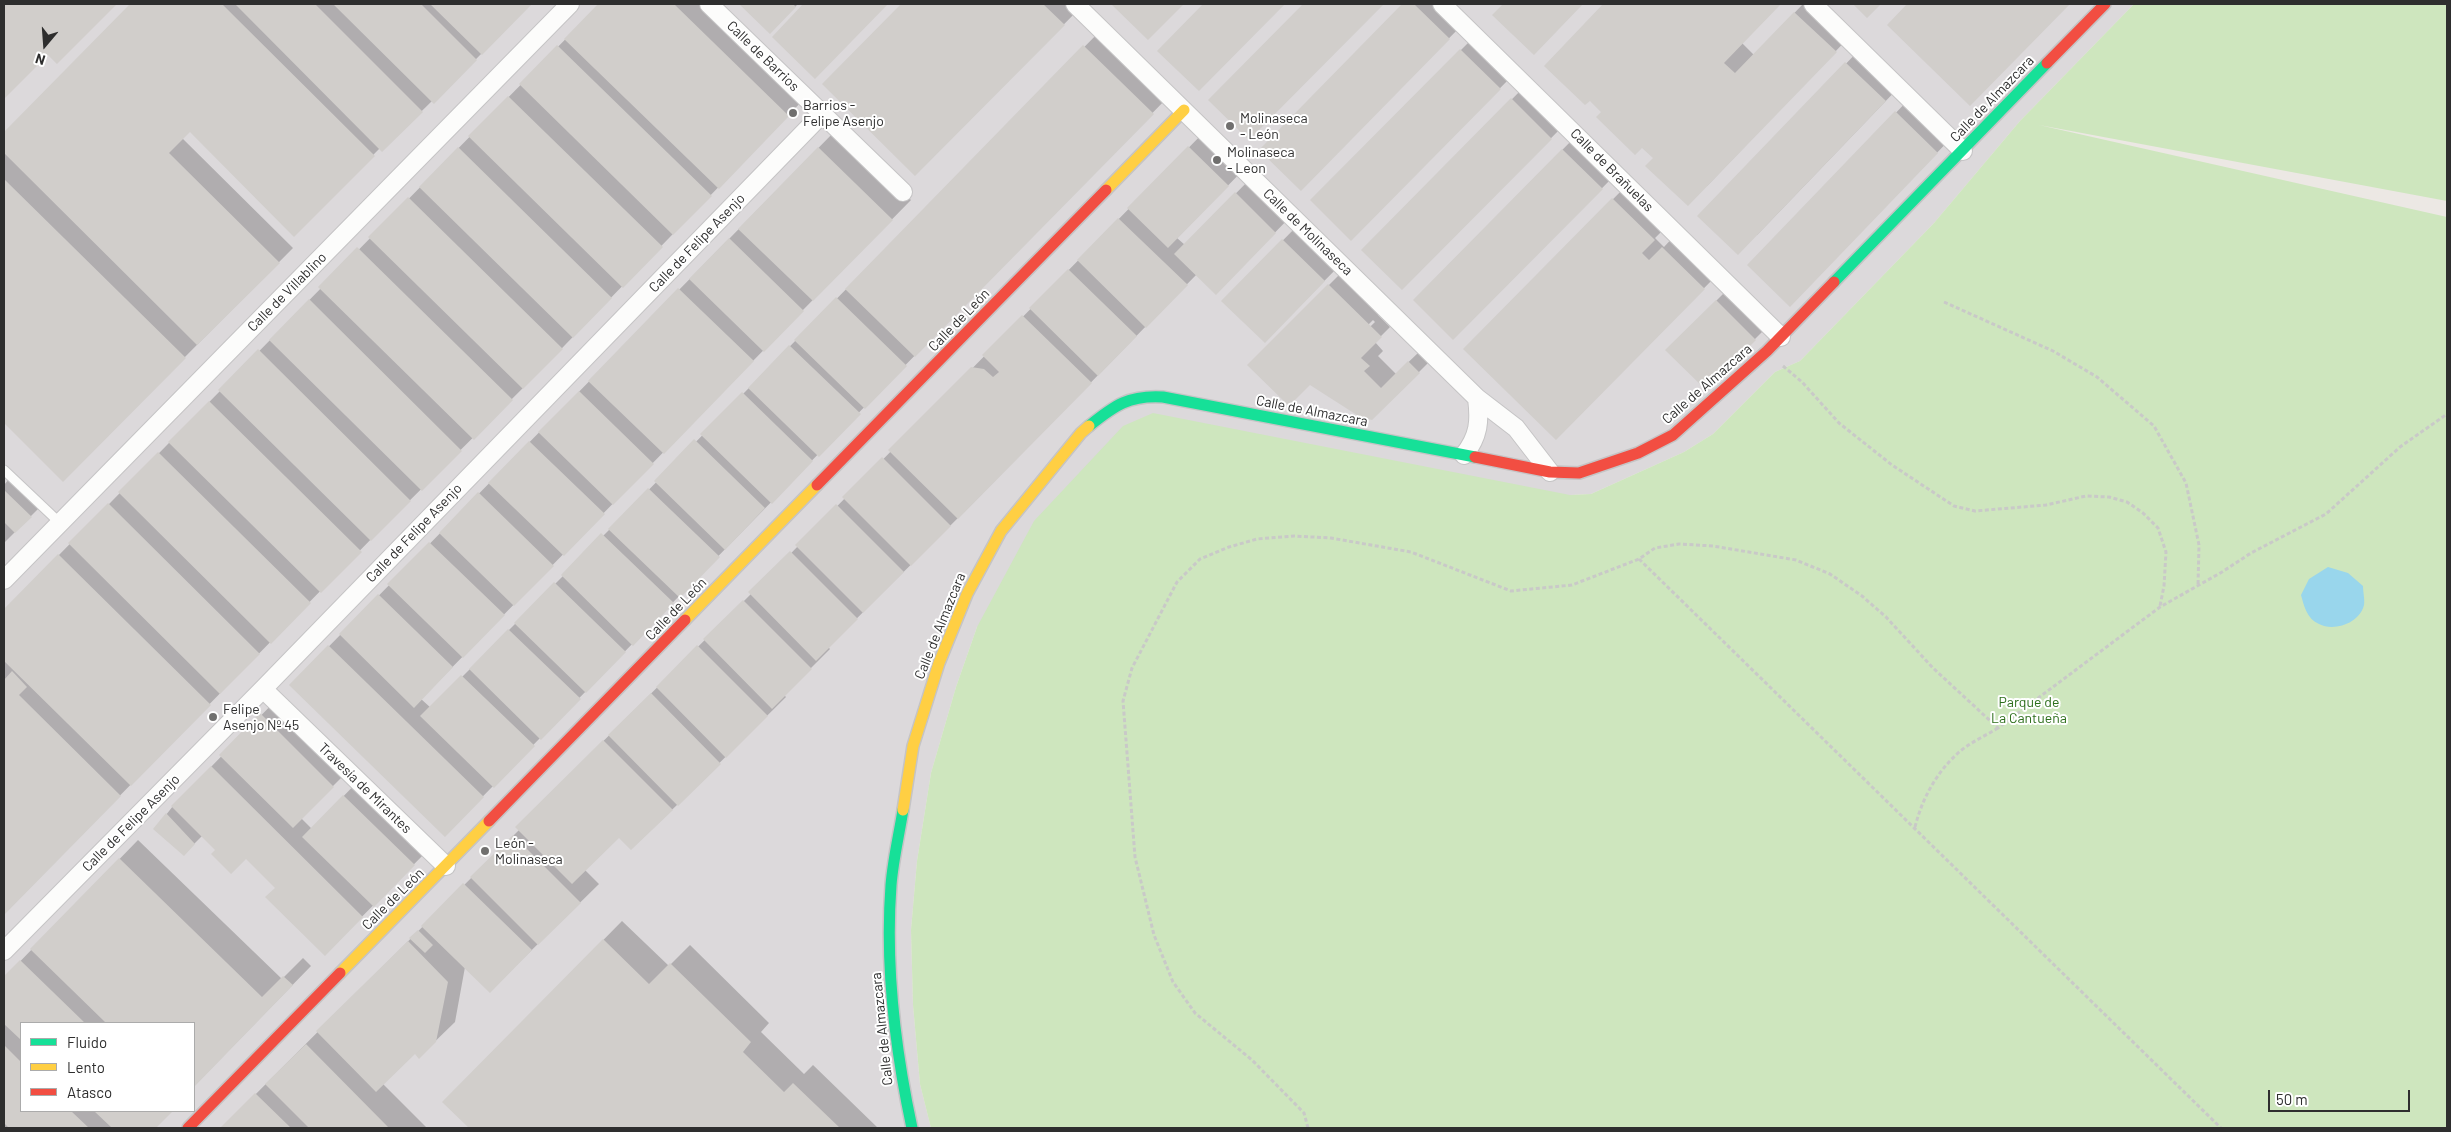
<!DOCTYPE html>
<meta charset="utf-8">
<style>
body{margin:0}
#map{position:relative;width:2451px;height:1132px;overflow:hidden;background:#ece8e4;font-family:Barlow,sans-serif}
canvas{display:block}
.frame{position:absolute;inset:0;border:5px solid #2e2e2e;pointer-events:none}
.legend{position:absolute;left:20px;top:1022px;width:175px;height:90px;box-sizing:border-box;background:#fff;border:1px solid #ababab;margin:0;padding:6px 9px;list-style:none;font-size:15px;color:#2e2e2e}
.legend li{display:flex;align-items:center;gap:10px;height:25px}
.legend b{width:25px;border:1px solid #ababab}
.north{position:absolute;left:20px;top:20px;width:50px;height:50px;-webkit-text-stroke:4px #fff;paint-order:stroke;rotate:198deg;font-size:14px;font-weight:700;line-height:20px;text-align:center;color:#2e2e2e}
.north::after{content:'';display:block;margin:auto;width:18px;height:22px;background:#2e2e2e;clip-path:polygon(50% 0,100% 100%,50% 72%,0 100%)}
.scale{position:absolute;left:2268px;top:1090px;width:142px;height:22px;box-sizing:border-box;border:2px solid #2e2e2e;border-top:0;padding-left:6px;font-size:15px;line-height:18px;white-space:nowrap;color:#2e2e2e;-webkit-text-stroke:4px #fff;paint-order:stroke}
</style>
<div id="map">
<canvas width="2451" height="1132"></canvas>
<div class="frame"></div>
<ul class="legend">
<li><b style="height:6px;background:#16e098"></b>Fluido</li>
<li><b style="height:6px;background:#ffcf43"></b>Lento</li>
<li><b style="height:6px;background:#f24e42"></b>Atasco</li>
</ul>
<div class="north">N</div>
<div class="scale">50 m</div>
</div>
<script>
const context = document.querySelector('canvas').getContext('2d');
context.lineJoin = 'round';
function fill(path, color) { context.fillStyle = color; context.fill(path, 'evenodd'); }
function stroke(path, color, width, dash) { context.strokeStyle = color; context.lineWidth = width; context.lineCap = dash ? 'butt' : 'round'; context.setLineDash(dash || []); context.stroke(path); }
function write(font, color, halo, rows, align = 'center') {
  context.font = font + ' Barlow,sans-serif'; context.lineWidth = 4; context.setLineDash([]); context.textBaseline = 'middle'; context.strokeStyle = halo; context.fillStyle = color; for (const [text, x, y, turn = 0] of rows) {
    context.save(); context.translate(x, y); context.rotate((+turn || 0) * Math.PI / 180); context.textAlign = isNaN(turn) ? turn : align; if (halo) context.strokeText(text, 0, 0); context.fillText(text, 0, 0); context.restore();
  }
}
const industrial = new Path2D(`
 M 4,4 L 2134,4 L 2020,121 L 1934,223 L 1800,361 L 1775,372 L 1713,434 L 1684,452 L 1591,494 L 1570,495 L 977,627 L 956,687 L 931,773 L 917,861 L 911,930 L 913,1005 L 920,1084 L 931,1128 L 4,1128 ZM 21,1023 L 194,1023 L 194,1111 L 21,1111 Z`);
const green = new Path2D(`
 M 2134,4 L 2447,4 L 2447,201 L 2039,125 L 2447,217 L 2447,1128 L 931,1128 L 920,1084 L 913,1005 L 911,930 L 917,861 L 931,773 L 956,687 L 977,627 L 1034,521 L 1123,426 L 1153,413 L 1570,495 L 1591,494 L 1684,452 L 1713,434 L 1775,372 L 1800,361 L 1934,223 L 2020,121 Z`);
const water = new Path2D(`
 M 2328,567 L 2348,573 L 2363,586 C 2363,592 2365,600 2364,605 C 2360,623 2334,632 2319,624 C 2307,619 2304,606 2301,595 L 2309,579 Z`);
const shadow = new Path2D(`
 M 4,4 L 116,4 L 57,62 L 48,54 L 4,98 Z
 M 132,4 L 530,4 L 434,102 L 432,101 L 382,150 L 380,148 L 294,235 L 190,130 L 182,138 L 293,248 L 63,480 L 4,422 L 4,133 Z
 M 600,4 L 712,4 L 807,96 L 531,380 L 379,531 L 4,914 L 4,611 Z
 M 740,4 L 798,4 L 770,32 Z
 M 805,4 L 886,4 L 834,58 L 773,37 Z
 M 903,4 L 1081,4 L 1083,5 L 915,175 L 824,84 Z
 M 1113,4 L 1183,4 L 1148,38 Z
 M 1205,4 L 1283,4 L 1199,90 L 1159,51 Z
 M 1305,4 L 1382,4 L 1249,138 L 1210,100 Z
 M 1404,4 L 1443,4 L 1463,24 L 1301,189 L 1261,150 Z
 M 1505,4 L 1582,4 L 1534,53 L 1494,15 Z
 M 1605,4 L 1780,4 L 1742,43 L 1754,55 L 1803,4 L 1824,4 L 1854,32 L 1707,186 L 1654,158 L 1590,99 L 1546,65 Z
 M 1909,4 L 2068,4 L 1970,104 L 1888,25 Z
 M 1103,28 L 1171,94 L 445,835 L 291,685 L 837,129 L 911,200 L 421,699 L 431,708 L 622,517 Z
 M 1475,36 L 1514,74 L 1351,239 L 1311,200 Z
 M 1865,44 L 1904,82 L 1757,235 L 1699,216 Z
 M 1526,85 L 1565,124 L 1402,289 L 1363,250 Z
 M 1915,93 L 1956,133 L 1809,286 L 1749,265 Z
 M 1208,128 L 1247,166 L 1177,238 L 1185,245 L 1254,175 L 1294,213 L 1216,293 L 1197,274 L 969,507 L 828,647 L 830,649 L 784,695 L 786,697 L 678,804 L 631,849 L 619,836 L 585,870 L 599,884 L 490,991 L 465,967 L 455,1022 L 419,1057 L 415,1053 L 383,1084 L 427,1128 L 222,1128 L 520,829 L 517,827 L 751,594 Z
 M 1577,135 L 1616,174 L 1453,339 L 1414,300 Z
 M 1627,185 L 1668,225 L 1655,238 L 1664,247 L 1677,233 L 1718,274 L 1556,438 L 1465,349 Z
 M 1302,221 L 1343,262 L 1265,341 L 1223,301 Z
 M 1348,266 L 1388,306 L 1378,315 L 1390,327 L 1375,342 L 1383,351 L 1378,356 L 1396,374 L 1418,353 L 1428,363 L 1372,419 L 1312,384 L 1375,322 L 1373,320 L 1289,404 L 1249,365 Z
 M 1731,286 L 1769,325 L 1706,388 L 1667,350 Z
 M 10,478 L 40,507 L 4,543 L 4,485 Z
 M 280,696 L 352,767 L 301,818 L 312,829 L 362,777 L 433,845 L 325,954 L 277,888 L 246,857 L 217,850 L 202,836 L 184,854 L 155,829 L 173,806 Z
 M 138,840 L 282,979 L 303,958 L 311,966 L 194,1086 L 194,1023 L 21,1023 L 21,1111 L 172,1111 L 155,1128 L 4,1128 L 4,978 Z
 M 622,921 L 669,966 L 690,945 L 769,1023 L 761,1032 L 804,1074 L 813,1065 L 878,1128 L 471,1128 L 444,1102 Z`);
const building = new Path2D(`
 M 4,4 L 117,4 L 57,64 L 48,55 L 4,99 Z
 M 130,4 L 222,4 L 375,156 L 294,237 L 190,132 L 169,153 L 280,263 L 197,345 L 4,153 L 4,132 Z
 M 235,4 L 315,4 L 423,112 L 382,152 Z
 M 333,4 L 421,4 L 477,60 L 434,104 Z
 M 430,4 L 532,4 L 482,55 Z
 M 598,4 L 674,4 L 789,116 L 719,189 L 564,39 Z
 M 739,4 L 793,4 L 796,7 L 770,34 Z
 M 803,4 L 888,4 L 815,79 L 772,37 Z
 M 901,4 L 1043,4 L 1065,25 L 915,176 L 822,84 Z
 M 1111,4 L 1184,4 L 1148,40 Z
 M 1203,4 L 1285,4 L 1199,91 L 1157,51 Z
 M 1303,4 L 1384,4 L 1249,140 L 1208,100 Z
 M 1402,4 L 1414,4 L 1450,39 L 1301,191 L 1259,150 Z
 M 1503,4 L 1583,4 L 1534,55 L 1492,15 Z
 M 1603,4 L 1781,4 L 1724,63 L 1735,73 L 1794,12 L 1837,52 L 1688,206 L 1645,166 L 1653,158 L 1642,148 L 1635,155 L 1596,117 L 1601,112 L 1590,101 L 1585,105 L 1544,66 Z
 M 1853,4 L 1881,4 L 1867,18 Z
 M 1907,4 L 2070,4 L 1970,106 L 1887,25 Z
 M 557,45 L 712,196 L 673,235 L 519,84 Z
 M 1083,45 L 1154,114 L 915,357 L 845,289 Z
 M 1460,49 L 1501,89 L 1351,241 L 1310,200 Z
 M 1845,62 L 1886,101 L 1738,255 L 1697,216 Z
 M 508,96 L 663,247 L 623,288 L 468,136 Z
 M 1511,98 L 1552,139 L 1402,290 L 1361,250 Z
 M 1895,111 L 1938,153 L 1790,307 L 1747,265 Z
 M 1188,146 L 1229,186 L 1168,248 L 1127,208 Z
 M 458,147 L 612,298 L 573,338 L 419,187 Z
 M 818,147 L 893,220 L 813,301 L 738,229 Z
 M 1562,149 L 1603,189 L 1453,340 L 1413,300 Z
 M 4,179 L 186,358 L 63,482 L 4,423 Z
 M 1235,192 L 1276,233 L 1216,295 L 1174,254 Z
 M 408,197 L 563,349 L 523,389 L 368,237 Z
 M 1612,198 L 1655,240 L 1642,253 L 1649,260 L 1662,247 L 1705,289 L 1556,440 L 1463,349 Z
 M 1118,218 L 1188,285 L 1146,328 L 1077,260 Z
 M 729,238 L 804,311 L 764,352 L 689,279 Z
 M 1282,239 L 1325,281 L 1265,343 L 1221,301 Z
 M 357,247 L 513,400 L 474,440 L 318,287 Z
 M 1068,269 L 1137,336 L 1098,376 L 1029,308 Z
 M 1328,284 L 1382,337 L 1361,358 L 1370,366 L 1364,371 L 1381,388 L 1408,361 L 1420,373 L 1372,420 L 1360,417 L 1310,385 L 1289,406 L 1247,365 Z
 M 678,288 L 754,361 L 664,454 L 588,381 Z
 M 836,297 L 907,366 L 865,409 L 794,340 Z
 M 309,299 L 462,451 L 422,491 L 269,340 Z
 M 1716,300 L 1756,340 L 1706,390 L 1665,350 Z
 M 1022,315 L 1092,383 L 958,519 L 888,450 L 971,367 L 984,369 L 993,377 L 999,372 L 982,355 Z
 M 789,345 L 861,414 L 819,457 L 748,388 Z
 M 258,349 L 411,501 L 371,541 L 218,390 Z
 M 579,391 L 654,464 L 613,505 L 538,432 Z
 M 742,392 L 813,461 L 772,504 L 700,434 Z
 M 209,401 L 362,552 L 321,593 L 168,442 Z
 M 694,439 L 765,508 L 725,550 L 654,481 Z
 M 529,441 L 605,514 L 564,556 L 488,483 Z
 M 158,452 L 311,603 L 271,644 L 118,492 Z
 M 882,457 L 951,526 L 911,566 L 842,497 Z
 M 648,488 L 720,557 L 680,598 L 608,529 Z
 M 4,490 L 32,517 L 15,533 L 4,522 Z
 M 478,492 L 554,566 L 514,606 L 439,533 Z
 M 108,503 L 260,654 L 220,694 L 68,543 Z
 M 836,504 L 904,572 L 863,613 L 795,545 Z
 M 601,533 L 674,603 L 633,646 L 561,575 Z
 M 429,542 L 505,615 L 463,658 L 387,584 Z
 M 790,551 L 858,619 L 816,661 L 748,592 Z
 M 58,554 L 211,705 L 131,786 L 4,661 L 4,609 Z
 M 554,582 L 626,652 L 586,693 L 514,623 Z
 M 378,594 L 453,667 L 414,708 L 339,634 Z
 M 743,600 L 812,669 L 772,709 L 703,639 Z
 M 508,629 L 581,699 L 541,740 L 469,669 Z
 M 328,645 L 484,797 L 445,837 L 289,685 Z
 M 697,645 L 768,716 L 726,758 L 656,687 Z
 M 12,671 L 27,687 L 19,695 L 121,796 L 4,915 L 4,680 Z
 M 461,675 L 535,746 L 494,788 L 420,716 Z
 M 651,693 L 721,764 L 678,806 L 608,735 Z
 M 260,713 L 334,787 L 293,828 L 219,755 Z
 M 603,740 L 673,810 L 631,850 L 619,838 L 572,884 L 515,827 Z
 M 211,766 L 363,917 L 325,956 L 265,897 L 275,888 L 246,859 L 231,874 L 211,854 L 215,850 L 171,806 Z
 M 343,795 L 415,865 L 374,907 L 302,837 Z
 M 166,813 L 195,844 L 184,856 L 153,829 Z
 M 513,835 L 581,903 L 538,945 L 470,877 Z
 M 119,858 L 262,997 L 283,976 L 293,985 L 194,1087 L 194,1023 L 106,1023 L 30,949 Z
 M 463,883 L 532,950 L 490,993 L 421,926 Z
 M 418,930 L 433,945 L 425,953 L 409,938 Z
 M 603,939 L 649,984 L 670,963 L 751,1042 L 743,1052 L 784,1092 L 793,1083 L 840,1128 L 469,1128 L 442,1102 Z
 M 408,941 L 448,982 L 436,1042 L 419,1059 L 415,1054 L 376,1092 L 316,1031 Z
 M 20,960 L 85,1023 L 21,1023 L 21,1040 L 4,1024 L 4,976 Z
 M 306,1044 L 389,1128 L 309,1128 L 265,1084 Z
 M 4,1045 L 21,1062 L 21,1111 L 71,1111 L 89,1128 L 9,1128 L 4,1123 Z
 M 255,1093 L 291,1128 L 220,1128 Z
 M 94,1111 L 173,1111 L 156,1128 L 112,1128 Z`);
const path = new Path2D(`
 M 1944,302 L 2053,351 L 2097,377 L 2154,426 L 2186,483 L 2199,545 L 2198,586
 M 1783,366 L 1802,382 L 1839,423 L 1892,465 L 1954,506 L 1975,511 L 2046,505 L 2086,496 L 2109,497 L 2127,502 L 2143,513 L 2158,528 L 2166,552 L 2164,586 L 2160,606
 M 1639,559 L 2221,1128
 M 1915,827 C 1922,799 1936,773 1958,753 C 1969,743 1985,736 1998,728
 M 1308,1128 L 1304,1113 L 1252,1060 L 1195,1013 L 1173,982 L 1154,935 L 1135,857 L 1123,701 L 1132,668 L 1177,582 L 1200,559 L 1229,547 L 1257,539 L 1294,536 L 1331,538 L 1411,552 L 1511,591 L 1572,585 L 1639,559 L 1655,548 L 1679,544 L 1713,546 L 1796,560 L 1830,574 L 1862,596 L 1886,617 L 1933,668 L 1998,728 L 2160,607 L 2222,572 L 2251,553 L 2326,514 L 2400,447 L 2447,414`);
const lane = new Path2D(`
 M 4,470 L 60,523`);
const street = new Path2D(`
 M 709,4 L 903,192
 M 1075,4 L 1477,398 L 1516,428 L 1550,472
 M 1442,4 L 1781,337
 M 1813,4 L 1963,151
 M 1464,455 C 1479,436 1480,421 1477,398
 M 4,580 L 570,4
 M 263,689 L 446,866
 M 4,951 L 263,689 L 823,113`);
const fast = new Path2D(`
 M 1834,282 L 2047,63
 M 1089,426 C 1115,405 1129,395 1163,397 L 1475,457
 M 903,810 C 899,835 893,860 891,885 C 885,966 895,1049 912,1128`);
const slow = new Path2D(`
 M 1106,190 L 1184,110
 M 685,620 L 817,485
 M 903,810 L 913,746 L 939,663 L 967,594 L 1001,531 L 1081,433 L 1089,426
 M 340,973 L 489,821`);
const jam = new Path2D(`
 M 2047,63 L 2105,4
 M 1475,457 L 1550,472 L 1579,473 L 1638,453 L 1673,435 L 1767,351 L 1834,282
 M 817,485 L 1106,190
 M 489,821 L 685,620
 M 188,1128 L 340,973`);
const markers = [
 [793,113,5,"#706f6e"],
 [1230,126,5,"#706f6e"],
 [1217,160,5,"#706f6e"],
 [213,717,5,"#706f6e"],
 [485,851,5,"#706f6e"]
];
const streetNames = [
 ["Calle de Barrios",763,56,44],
 ["Calle de Almazcara",1992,99,-46],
 ["Calle de Brañuelas",1612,170,45],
 ["Calle de Molinaseca",1308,232,44],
 ["Calle de Felipe Asenjo",697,243,-46],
 ["Calle de Villablino",287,292,-45],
 ["Calle de León",959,320,-46],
 ["Calle de Almazcara",1707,384,-41],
 ["Calle de Almazcara",1312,411,11],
 ["Calle de Felipe Asenjo",414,533,-46],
 ["Calle de León",676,609,-46],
 ["Calle de Almazcara",940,626,-68],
 ["Travesía de Mirantes",365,788,44],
 ["Calle de Felipe Asenjo",131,823,-45],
 ["Calle de León",393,899,-45],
 ["Calle de Almazcara",882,1029,-96]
];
const poiNames = [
 ["Barrios -",803,105],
 ["Felipe Asenjo",803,121],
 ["Molinaseca",1240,118],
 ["- León",1240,134],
 ["Molinaseca",1227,152],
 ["- Leon",1227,168],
 ["Felipe",223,709],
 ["Asenjo Nº 45",223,725],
 ["León -",495,843],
 ["Molinaseca",495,859]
];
const parkNames = [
 ["Parque de",2029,702],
 ["La Cantueña",2029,718]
];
fill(industrial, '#dcd9db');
fill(green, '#cee6be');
fill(water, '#99d6ec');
fill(shadow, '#0003');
fill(building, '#d1cecb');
stroke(lane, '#c5c4c5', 11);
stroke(street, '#c5c4c5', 20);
stroke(fast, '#c5c4c5', 14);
stroke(slow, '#c5c4c5', 14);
stroke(jam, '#c5c4c5', 14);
stroke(path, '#c9c9c8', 3, [4, 2.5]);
stroke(lane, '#fcfcfb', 9);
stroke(street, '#fcfcfb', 18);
stroke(fast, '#16e098', 11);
stroke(slow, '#ffcf43', 11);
stroke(jam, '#f24e42', 11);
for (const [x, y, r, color] of markers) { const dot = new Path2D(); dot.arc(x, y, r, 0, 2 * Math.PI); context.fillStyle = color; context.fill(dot); stroke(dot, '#fff', 2); }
write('14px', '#2e2e2e', '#fff', streetNames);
write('14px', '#2e2e2e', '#fff', poiNames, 'left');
write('14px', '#2c6e1b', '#fff', parkNames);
</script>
